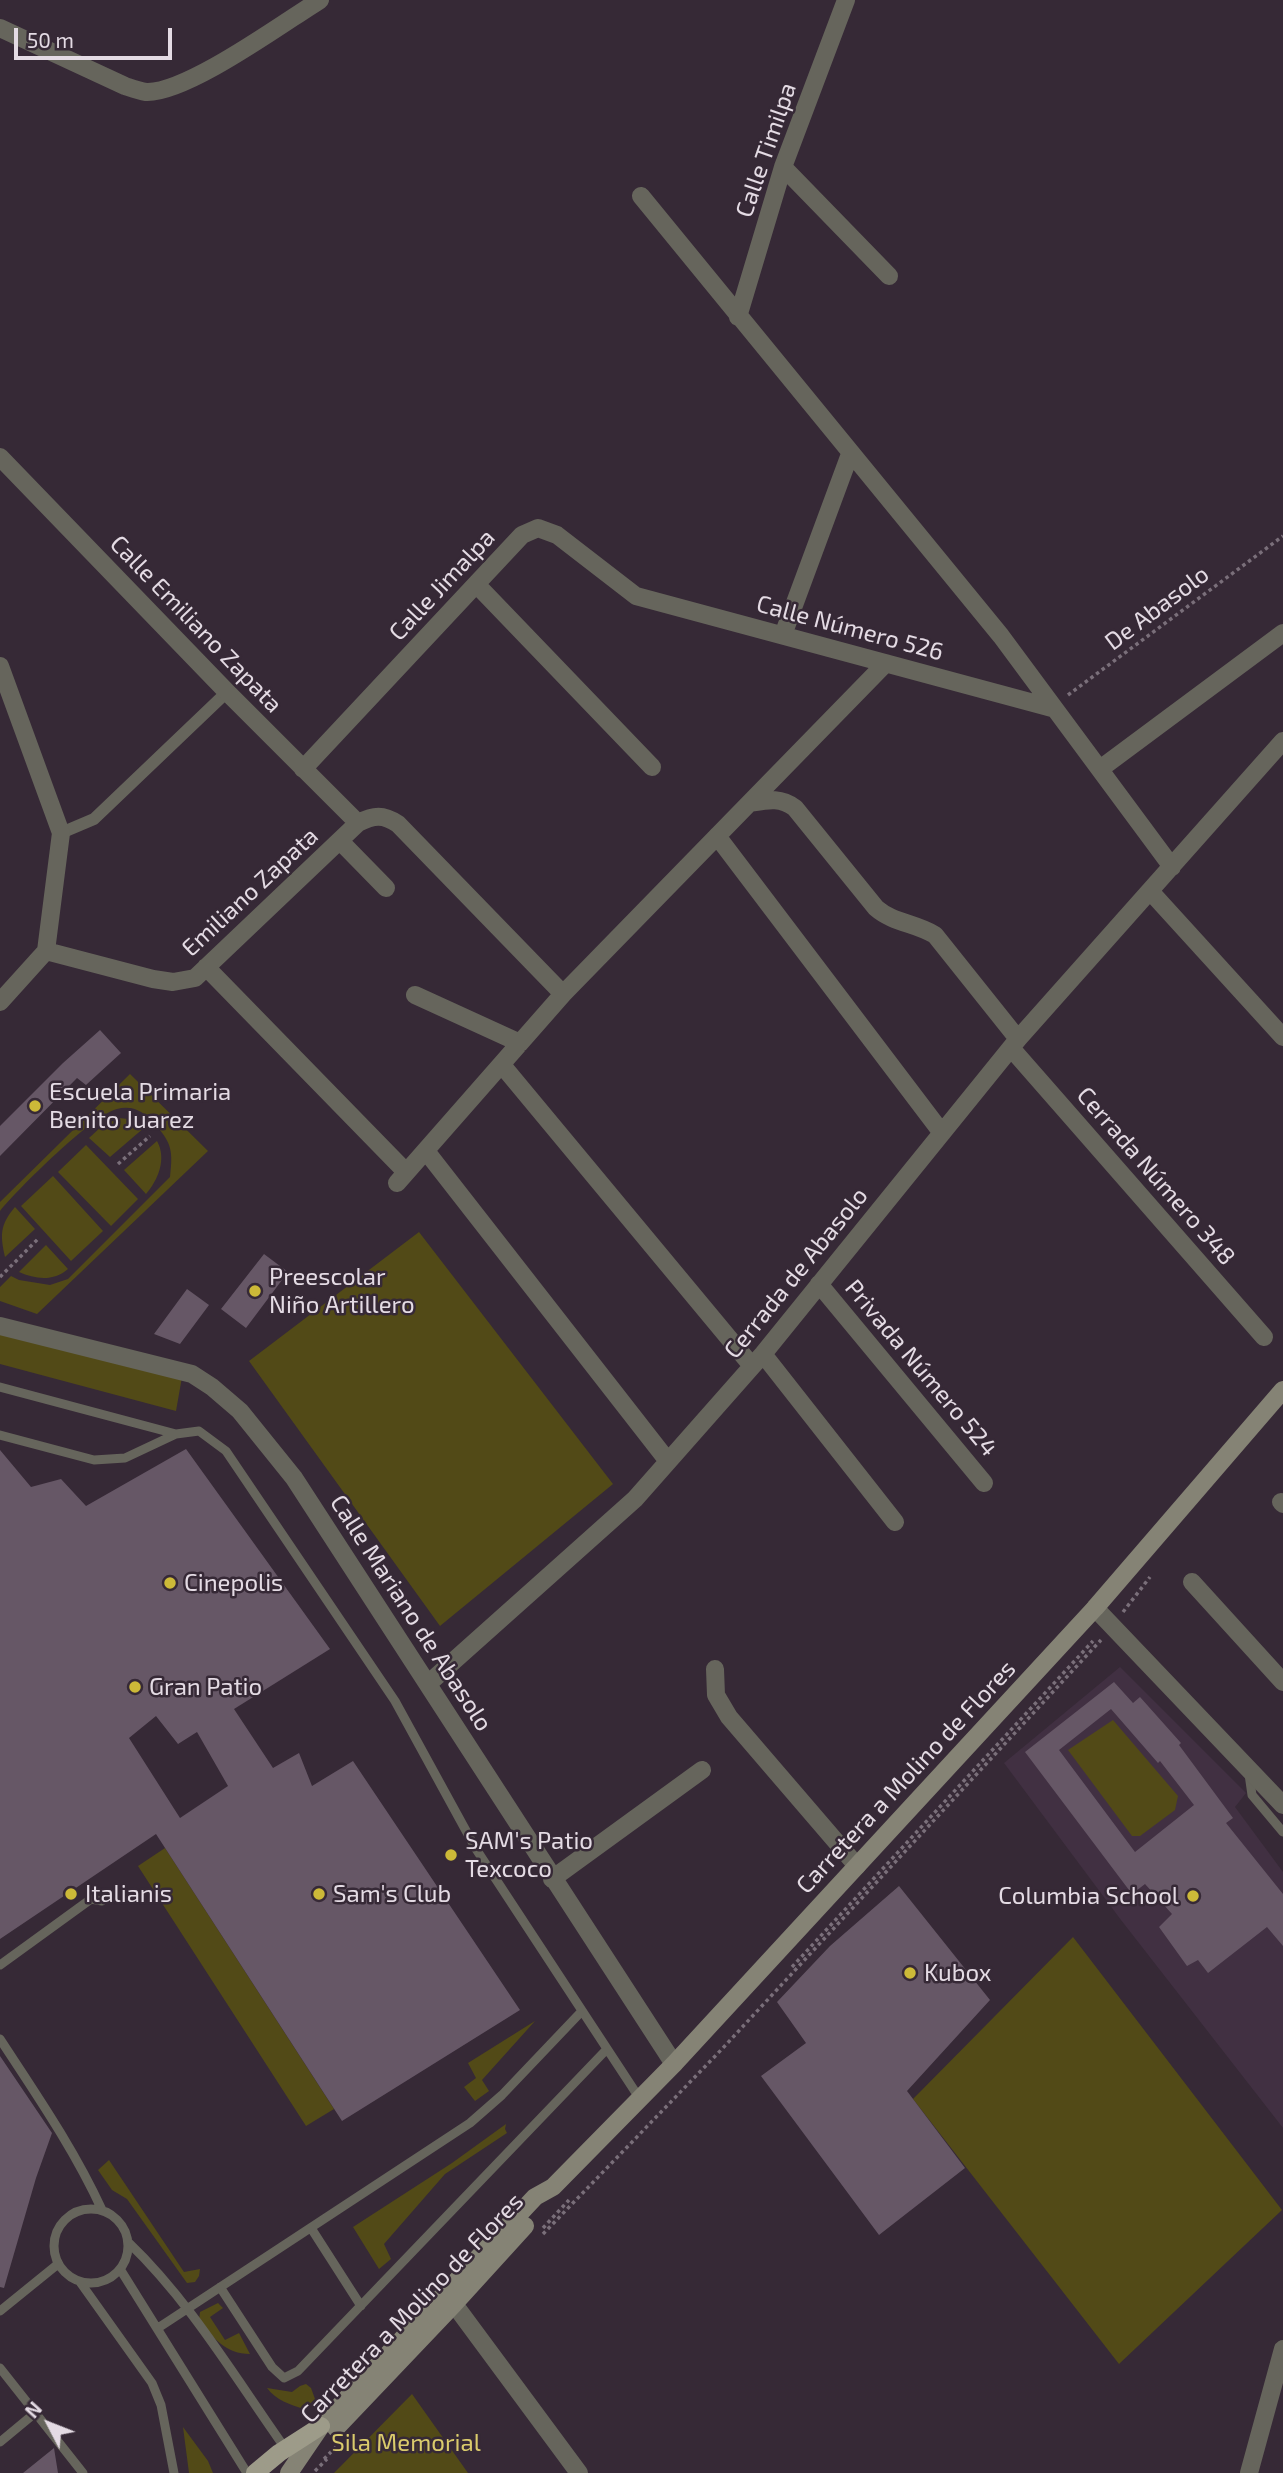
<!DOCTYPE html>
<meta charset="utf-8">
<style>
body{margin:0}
#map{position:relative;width:1283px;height:2473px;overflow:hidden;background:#362936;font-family:"Exo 2",sans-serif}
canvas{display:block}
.north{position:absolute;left:14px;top:2389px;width:70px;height:70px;-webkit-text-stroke:5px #362936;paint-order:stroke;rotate:312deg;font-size:19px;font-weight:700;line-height:28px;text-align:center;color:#e4dbe4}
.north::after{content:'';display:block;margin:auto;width:24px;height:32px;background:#e4dbe4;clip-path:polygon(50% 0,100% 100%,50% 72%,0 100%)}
.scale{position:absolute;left:14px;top:28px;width:158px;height:32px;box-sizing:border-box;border:4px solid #e4dbe4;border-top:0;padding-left:9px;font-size:21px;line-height:24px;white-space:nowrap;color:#e4dbe4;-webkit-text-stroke:5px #362936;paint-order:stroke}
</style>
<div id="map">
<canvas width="1283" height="2473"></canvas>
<div class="north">N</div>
<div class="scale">50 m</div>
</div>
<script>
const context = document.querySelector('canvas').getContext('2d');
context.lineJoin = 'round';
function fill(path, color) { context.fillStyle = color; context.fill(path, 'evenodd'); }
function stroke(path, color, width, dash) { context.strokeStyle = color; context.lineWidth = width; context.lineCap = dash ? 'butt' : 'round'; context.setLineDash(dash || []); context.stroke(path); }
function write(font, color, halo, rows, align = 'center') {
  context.font = font + ' "Exo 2",sans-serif'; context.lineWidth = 5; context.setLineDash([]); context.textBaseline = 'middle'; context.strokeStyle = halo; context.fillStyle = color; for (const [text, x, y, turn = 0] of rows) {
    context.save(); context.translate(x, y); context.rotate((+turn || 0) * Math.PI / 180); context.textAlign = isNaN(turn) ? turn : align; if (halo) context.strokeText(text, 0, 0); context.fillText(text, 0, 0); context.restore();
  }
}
const built = new Path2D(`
 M 1120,1667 L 1246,1793 L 1235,1807 L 1283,1872 L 1283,2128 L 1121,1920 L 1004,1763 Z`);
const green = new Path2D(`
 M 130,1074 L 208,1151 L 37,1314 L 0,1301 L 0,1287 L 11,1276 L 19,1280 L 50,1285 L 68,1279 L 170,1177 C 173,1151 172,1143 154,1123 C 144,1112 133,1105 117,1109 C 93,1114 18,1189 0,1211 L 0,1202 Z
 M 119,1118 L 128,1119 L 145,1127 L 110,1157 L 89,1138 L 102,1126 Z
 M 157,1141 C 167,1159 158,1180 146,1194 L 124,1170 Z
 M 86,1145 L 138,1199 L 111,1226 L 58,1172 Z
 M 53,1176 L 103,1231 L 71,1261 L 21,1206 Z
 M 15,1207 L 35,1229 L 5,1257 C 0,1234 0,1225 15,1207 Z
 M 419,1232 L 613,1484 L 440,1626 L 249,1361 Z
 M 46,1245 L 68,1269 C 53,1282 35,1279 19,1272 Z
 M 0,1329 L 182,1377 L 176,1411 L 0,1364 Z
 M 1113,1720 L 1178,1796 L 1175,1810 L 1140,1836 L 1132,1836 L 1068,1750 Z
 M 165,1848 L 334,2109 L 306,2126 L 138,1866 Z
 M 1073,1937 L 1282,2210 L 1119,2364 L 913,2099 Z
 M 535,2021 L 482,2080 L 489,2091 L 475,2101 L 464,2087 L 476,2078 L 468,2063 Z
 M 506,2124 L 505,2129 L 507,2133 L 445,2174 L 384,2244 L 391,2259 L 379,2269 L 353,2227 L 452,2163 Z
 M 109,2160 L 184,2272 L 200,2269 L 199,2276 L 195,2282 L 187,2283 L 127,2199 L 112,2190 L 98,2170 Z
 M 218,2303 L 223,2308 L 210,2317 L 225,2340 L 239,2333 L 250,2354 C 226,2354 213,2338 199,2320 L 200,2312 Z
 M 306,2384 L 311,2388 L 315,2399 L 304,2409 C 289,2404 277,2401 267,2388 L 292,2392 L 300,2386 Z
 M 412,2394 L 468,2473 L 334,2473 Z
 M 183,2427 L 208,2461 L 213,2473 L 189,2473 Z`);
const building = new Path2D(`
 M 100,1030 L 121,1053 L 86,1085 L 77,1078 L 0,1156 L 0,1126 L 63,1063 Z
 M 264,1254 L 288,1272 L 246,1328 L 221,1309 Z
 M 187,1289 L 209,1305 L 180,1344 L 154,1334 Z
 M 186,1449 L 330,1649 L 234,1709 L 273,1768 L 299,1753 L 312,1786 L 353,1761 L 520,2010 L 342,2121 L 156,1834 L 0,1939 L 0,1450 L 31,1487 L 61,1479 L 86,1506 ZM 156,1716 L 178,1744 L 197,1732 L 228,1786 L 180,1818 L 129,1738 Z
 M 1114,1682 L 1133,1703 L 1140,1697 L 1181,1743 L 1179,1745 L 1233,1818 L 1226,1823 L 1283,1894 L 1283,1946 L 1267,1927 L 1208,1973 L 1198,1960 L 1187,1966 L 1159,1927 L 1172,1914 L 1145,1884 L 1132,1894 L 1025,1752 ZM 1111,1709 L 1158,1763 L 1160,1761 L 1194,1805 L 1135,1852 L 1059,1750 Z
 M 899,1886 L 990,2000 L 907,2091 L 965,2168 L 879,2235 L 761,2076 L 806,2043 L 777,2002 L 830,1946 Z
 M 0,2056 L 52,2133 L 36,2178 L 4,2288 L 0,2287 Z
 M 54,2448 L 58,2473 L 23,2473 Z`);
const path = new Path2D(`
 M 1068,695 L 1283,536
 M 118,1164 L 150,1136
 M 0,1277 L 39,1238
 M 1123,1612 L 1150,1577
 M 792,1967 L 1093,1641
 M 543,2228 L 569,2200
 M 543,2234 L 722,2049 L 1101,1640
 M 324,2459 L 336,2447
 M 315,2471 L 327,2459`);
const service = new Path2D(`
 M 0,1387 L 176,1434
 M 0,1435 L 94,1460 L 125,1458 L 176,1434 L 199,1431 L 226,1451 L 395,1701 L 476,1849 L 640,2099
 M 1249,1774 L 1252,1795 L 1283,1832
 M 0,1965 L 91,1899 L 102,1901
 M 0,2039 C 36,2094 74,2149 102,2210
 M54 2246a37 37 0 1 1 74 0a37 37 0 1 1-74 0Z
 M 311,2228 L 361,2306
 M 128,2242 C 190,2301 236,2379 285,2448
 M 120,2269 L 247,2473
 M 80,2282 L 152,2383 L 161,2405 L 174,2473
 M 220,2287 L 272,2367 L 284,2378 L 298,2371 L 607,2049
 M 0,2311 L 58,2264
 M 158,2328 L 470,2123 L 502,2095 L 581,2012
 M 0,2368 L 83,2473
 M 0,2442 L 35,2413`);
const pedestrian = new Path2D(`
 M 61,833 L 94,819 L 227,692`);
const minor = new Path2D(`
 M 0,28 L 125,86 C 131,88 139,91 146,92 C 186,94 283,23 320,0
 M 783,167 L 889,276
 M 641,196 L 1001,636 L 1172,867
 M 738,317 L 783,167 L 846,0
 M 0,457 L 227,692 L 358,823
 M 477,585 L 652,767
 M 783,635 L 850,454
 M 0,666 L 61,833 L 46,951
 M 303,769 L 522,535 L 538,528 L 557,535 L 636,596 L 1052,708
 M 1100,769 L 1283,633
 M 750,803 C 768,800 780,797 795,808 L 876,908 C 893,923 916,923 935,935 L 1018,1039
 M 717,836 L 942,1133
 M 340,841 L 386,888
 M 1150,891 L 1283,1037
 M 46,951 L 153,979 L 173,982 L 195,978 L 358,823 C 374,815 383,814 398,824 L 563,994
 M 206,967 L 406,1172
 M 415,995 L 520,1043
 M 0,1002 L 46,951
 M 1011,1048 L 1264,1337
 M 502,1065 L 752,1366
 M 426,1151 L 667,1460
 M 397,1183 L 563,994 L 886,663
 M 819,1284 L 984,1483
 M 0,1326 L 192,1374 L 212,1387 L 240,1411 L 294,1478 L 674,2064
 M 763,1354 L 895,1522
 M 1281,1502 L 1283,1504
 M 1192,1582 L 1283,1682
 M 1095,1608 L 1283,1805
 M 715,1669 L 716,1695 L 729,1717 L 857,1866
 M 429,1683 L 635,1499 L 763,1354 L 1018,1039 L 1283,741
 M 552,1879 L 702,1770
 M 454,2304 L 579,2473
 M 1249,2473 L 1283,2349`);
const secondary = new Path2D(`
 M 336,2428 L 454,2304 L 525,2226
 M 289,2473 L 321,2426 L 535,2197 L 553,2187 L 674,2064 L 1095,1608 L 1283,1390`);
const primary = new Path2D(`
 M 255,2473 L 279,2453 L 321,2426`);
const markers = [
 [35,1106,7,"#ccb938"],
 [255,1291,7,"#ccb938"],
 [170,1583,7,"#ccb938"],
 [135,1687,7,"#ccb938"],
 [451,1855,7,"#ccb938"],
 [71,1894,7,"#ccb938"],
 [319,1894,7,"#ccb938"],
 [1193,1896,7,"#ccb938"],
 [910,1973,7,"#ccb938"]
];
const streetNames = [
 ["Calle Timilpa",766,150,-71],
 ["Calle Jimalpa",442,585,-47],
 ["De Abasolo",1157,608,-37],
 ["Calle Emiliano Zapata",196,624,46],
 ["Calle Número 526",850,628,15],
 ["Emiliano Zapata",250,892,-43],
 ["Cerrada Número 348",1156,1176,49],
 ["Cerrada de Abasolo",796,1273,-51],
 ["Privada Número 524",921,1368,50],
 ["Calle Mariano de Abasolo",411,1613,57],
 ["Carretera a Molino de Flores",906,1777,-47],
 ["Carretera a Molino de Flores",412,2308,-46]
];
const poiNames = [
 ["Escuela Primaria",49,1092],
 ["Benito Juarez",49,1120],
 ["Preescolar",269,1277],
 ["Niño Artillero",269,1305],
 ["Cinepolis",184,1583],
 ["Gran Patio",149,1687],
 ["SAM's Patio",465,1841],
 ["Texcoco",465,1869],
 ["Italianis",85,1894],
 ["Sam's Club",333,1894],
 ["Columbia School",1179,1896,"right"],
 ["Kubox",924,1973]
];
const parkNames = [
 ["Sila Memorial",406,2443]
];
fill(built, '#413042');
fill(green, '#524a17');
fill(building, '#665766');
stroke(path, '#7a6f7a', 3.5, [3.5, 3.5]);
stroke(service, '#66655c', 9);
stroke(pedestrian, '#66655c', 12);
stroke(minor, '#66655c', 18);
stroke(secondary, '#858375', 18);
stroke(primary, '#9d9b89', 18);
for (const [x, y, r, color] of markers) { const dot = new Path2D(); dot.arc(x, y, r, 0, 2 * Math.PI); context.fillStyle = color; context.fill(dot); stroke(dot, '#362936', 2.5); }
write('24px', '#e4dbe4', '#362936', streetNames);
write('24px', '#e4dbe4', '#362936', poiNames, 'left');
write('24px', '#dacb6c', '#362936', parkNames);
</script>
